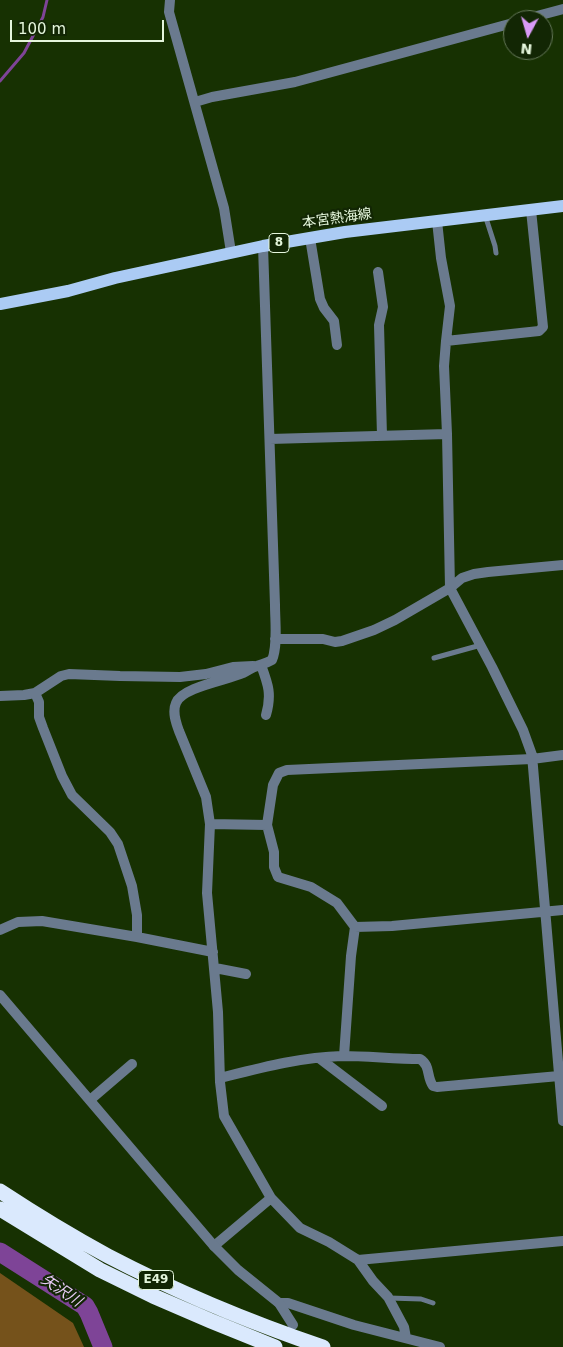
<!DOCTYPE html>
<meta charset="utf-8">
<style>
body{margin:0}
#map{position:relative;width:563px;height:1347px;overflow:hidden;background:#173102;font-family:"DejaVu Sans",sans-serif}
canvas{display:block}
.north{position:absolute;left:503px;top:10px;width:50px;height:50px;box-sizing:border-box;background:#122604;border:1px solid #66795a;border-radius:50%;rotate:186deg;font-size:14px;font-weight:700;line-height:20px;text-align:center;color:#e5f6dc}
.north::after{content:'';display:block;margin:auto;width:18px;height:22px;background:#d99af7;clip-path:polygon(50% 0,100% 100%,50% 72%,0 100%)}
.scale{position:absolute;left:10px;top:20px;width:154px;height:22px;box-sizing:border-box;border:2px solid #e5f6dc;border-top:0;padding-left:6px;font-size:15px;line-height:18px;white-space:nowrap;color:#e5f6dc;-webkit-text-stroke:4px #122604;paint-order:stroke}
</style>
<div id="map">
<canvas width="563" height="1347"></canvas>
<div class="north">N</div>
<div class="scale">100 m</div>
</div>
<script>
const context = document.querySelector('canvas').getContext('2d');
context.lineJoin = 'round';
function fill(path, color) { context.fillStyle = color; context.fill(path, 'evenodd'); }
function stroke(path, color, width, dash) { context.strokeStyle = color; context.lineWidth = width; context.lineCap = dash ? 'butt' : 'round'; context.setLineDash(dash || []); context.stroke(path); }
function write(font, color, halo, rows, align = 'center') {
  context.font = font + ' "DejaVu Sans","Noto Sans JP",sans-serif'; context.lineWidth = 4.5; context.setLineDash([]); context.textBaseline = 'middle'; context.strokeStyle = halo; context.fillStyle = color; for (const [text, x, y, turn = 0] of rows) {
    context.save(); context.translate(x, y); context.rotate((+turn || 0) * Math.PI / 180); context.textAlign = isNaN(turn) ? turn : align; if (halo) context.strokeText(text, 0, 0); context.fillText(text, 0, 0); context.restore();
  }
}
const forest = new Path2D(`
 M 0,1273 L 73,1323 L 84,1347 L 0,1347 Z`);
const stream = new Path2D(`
 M 0,81 L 24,53 L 43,17 L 47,0`);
const river = new Path2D(`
 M 0,1252 L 85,1306 L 89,1313 L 103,1347`);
const service = new Path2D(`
 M 485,215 L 495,246 L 496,253
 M 434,658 L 481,645
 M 389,1298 L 421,1299 L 433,1303`);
const minor = new Path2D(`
 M 170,0 L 169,12 L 224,208 L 231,252
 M 522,20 L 563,9
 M 195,102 L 212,97 L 295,82 L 513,23
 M 531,210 L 543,327 L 539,331 L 446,341 L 444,366 L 447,434 L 450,588 L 492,667 L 523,730 L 532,755 L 563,1121
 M 437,221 L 441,258 L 450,306 L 446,341
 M 310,238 L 320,299 L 324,308 L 334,321 L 337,345
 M 263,246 L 275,605 C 275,621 278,646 272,660 C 267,663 262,664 257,666 C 252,667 248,671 243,673 C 228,680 182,687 176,703 C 172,712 176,723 179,731 L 206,797 L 210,824 L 207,893 L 218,1012 L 220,1082 L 224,1116 L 271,1198 L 300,1228 L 329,1242 L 358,1260 L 373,1281 L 388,1297 L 404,1327 L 406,1338
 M 378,272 L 383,307 L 379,325 L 382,436
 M 270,439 L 447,434
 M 275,639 L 323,639 L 335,642 L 342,641 L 374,630 L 395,620 L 450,588 L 462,578 L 474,574 L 488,572 L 563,565
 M 261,665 C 268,684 272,694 266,715
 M 35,693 L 39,702 L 39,717 L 43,728 L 62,776 L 72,795 L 110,832 L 118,844 L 132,886 L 137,915 L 137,937
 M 0,696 L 24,695 L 35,693 L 61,676 L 69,674 L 120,676 L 180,677 L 206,674 L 233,667 L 253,666
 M 210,824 L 267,825 L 274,852 L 274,867 L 278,877 L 311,887 L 337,903 L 355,927 L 392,926 L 563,910
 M 267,825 L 273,785 L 279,773 L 287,770 L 532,759 L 563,755
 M 0,930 L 18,922 L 42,921 L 137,937 L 213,952
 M 215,968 L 246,974
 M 344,1056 L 351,956 L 355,927
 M 319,1058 L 382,1106
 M 220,1078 C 260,1068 301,1057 342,1056 C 368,1056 394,1059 420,1059 C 431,1066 426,1076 433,1086 L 437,1087 L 559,1076
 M 90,1100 L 132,1064
 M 214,1246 L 271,1198
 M 358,1260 L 563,1241
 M 279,1303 L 288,1303 L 354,1325 L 440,1347`);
const tertiary = new Path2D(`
 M 0,995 L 214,1246 L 238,1270 L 279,1303 L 293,1325`);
const primary = new Path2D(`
 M 0,304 L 68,291 L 115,278 L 263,246 L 345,232 L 563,206`);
const motorway = new Path2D(`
 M 0,1191 C 35,1214 71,1236 108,1256 C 177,1292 249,1322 323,1347
 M 0,1209 L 100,1270 L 153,1296 L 211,1321 L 275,1347`);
const shields = [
 [279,243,20],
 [156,1280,35]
];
const shieldNames = [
 ["8",279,243],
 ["E49",156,1280]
];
const streetNames = [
 ["本宮熱海線",337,219,-8]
];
const waterNames = [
 ["矢沢川",61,1291,34]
];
fill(forest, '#75521b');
stroke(stream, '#7e4497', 3);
stroke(river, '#7e4497', 19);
stroke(service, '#6a7a8e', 5);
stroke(minor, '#6a7a8e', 10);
stroke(tertiary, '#6a7a8e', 10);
stroke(primary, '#abcbf4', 12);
stroke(motorway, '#dae9fd', 15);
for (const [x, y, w] of shields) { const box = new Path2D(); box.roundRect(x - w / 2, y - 9.5, w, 19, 4); context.fillStyle = '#122604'; context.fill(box); stroke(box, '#e5f6dc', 1); }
write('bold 12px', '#e5f6dc', null, shieldNames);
write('14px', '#e5f6dc', '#122604', streetNames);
write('italic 15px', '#e9ccf8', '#122604', waterNames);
</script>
